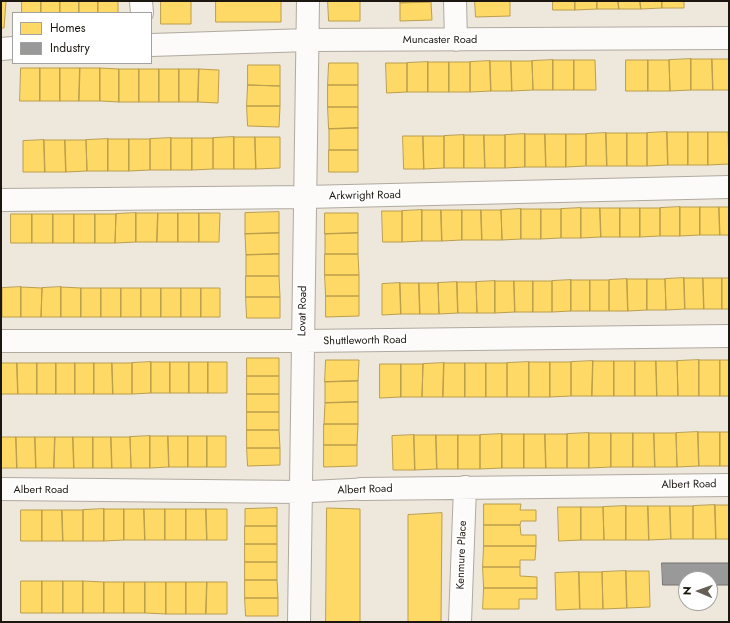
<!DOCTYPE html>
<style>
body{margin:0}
#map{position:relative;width:730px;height:623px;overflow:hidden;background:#eee7db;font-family:Jost,sans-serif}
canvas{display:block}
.frame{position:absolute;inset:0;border:2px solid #1b160f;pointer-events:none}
.legend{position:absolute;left:12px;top:12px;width:140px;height:52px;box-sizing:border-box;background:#fff;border:1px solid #a4a29f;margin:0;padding:5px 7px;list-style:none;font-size:12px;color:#1b160f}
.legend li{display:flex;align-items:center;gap:8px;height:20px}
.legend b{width:20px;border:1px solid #a4a29f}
.north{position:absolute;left:678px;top:571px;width:40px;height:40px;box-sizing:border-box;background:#fff;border:1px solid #a4a29f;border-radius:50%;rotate:272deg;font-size:11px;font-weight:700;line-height:16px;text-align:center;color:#1b160f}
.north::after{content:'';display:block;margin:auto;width:14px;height:18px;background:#655f56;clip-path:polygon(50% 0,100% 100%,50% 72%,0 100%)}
</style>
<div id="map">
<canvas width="730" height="623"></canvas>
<div class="frame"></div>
<ul class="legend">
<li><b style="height:11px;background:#ffd966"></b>Homes</li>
<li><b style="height:11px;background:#999"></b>Industry</li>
</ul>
<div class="north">N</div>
</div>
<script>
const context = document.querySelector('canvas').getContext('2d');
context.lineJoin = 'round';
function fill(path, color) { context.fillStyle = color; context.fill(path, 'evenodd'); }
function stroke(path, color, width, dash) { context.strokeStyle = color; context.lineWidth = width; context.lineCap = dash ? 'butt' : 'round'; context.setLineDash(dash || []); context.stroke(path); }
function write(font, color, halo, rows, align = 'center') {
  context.font = font + ' Jost,sans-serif'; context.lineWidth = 4; context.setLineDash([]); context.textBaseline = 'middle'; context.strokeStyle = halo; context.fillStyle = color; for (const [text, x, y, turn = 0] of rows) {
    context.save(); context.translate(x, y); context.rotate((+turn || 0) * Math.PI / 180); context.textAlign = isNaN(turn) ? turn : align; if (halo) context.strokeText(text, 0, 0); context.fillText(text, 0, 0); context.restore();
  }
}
const homes = new Path2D(`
 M 1,1 L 6,1 L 4,28 L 1,28 Z
 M 22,1 L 41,1 L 41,13 L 22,13 Z
 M 41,1 L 60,1 L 60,13 L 41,13 Z
 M 60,1 L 79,1 L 79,13 L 60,13 Z
 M 79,1 L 98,1 L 98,13 L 79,13 Z
 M 98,1 L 118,1 L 118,13 L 98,13 Z
 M 161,1 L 191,1 L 191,24 L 161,24 Z
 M 216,1 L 281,1 L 281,22 L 216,22 Z
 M 328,1 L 360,1 L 360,21 L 329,21 Z
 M 400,1 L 431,1 L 431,2 L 400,3 Z
 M 475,1 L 510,1 L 510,16 L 476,17 Z
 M 553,1 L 575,1 L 575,10 L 553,10 Z
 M 575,1 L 597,1 L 597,9 L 575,10 Z
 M 597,1 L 618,1 L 619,9 L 597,9 Z
 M 618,1 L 640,1 L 641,9 L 619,9 Z
 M 640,1 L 662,1 L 662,8 L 641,9 Z
 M 662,1 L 684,1 L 684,8 L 662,8 Z
 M 431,2 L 432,20 L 400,21 L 400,3 Z
 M 691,59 L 691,90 L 670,91 L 669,60 Z
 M 691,59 L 712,59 L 713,90 L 691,90 Z
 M 712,59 L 729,59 L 729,90 L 713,90 Z
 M 553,60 L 574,60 L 574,90 L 553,90 Z
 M 553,60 L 553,90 L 533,90 L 532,61 Z
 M 574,60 L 595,60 L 596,90 L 574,90 Z
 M 626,60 L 648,60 L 648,91 L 626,91 Z
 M 648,60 L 669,60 L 670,91 L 648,91 Z
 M 490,61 L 511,61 L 512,91 L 491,91 Z
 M 490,61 L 491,91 L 470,92 L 470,62 Z
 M 511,61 L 532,61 L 533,90 L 512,91 Z
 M 428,62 L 449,62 L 449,92 L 428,92 Z
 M 428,62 L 428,92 L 407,92 L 407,63 Z
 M 449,62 L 470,62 L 470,92 L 449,92 Z
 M 329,63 L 358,63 L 358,85 L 328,85 Z
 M 386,63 L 407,63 L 407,92 L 387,93 Z
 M 248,65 L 280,65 L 280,86 L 248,85 Z
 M 21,68 L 40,68 L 40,101 L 20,101 Z
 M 40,68 L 60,68 L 60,101 L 40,101 Z
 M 60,68 L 80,68 L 79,101 L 60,101 Z
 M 80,68 L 100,68 L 100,101 L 79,101 Z
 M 100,68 L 119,69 L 119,102 L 100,101 Z
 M 119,69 L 139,69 L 139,102 L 119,102 Z
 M 139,69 L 159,69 L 159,102 L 139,102 Z
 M 159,69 L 179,69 L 179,102 L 159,102 Z
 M 179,69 L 199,69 L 198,102 L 179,102 Z
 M 199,69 L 219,70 L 218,103 L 198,102 Z
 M 248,85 L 280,86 L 280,106 L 247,106 Z
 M 328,85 L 358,85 L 358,107 L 328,107 Z
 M 247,106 L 280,106 L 279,127 L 248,126 Z
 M 328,107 L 358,107 L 358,128 L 329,129 Z
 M 358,128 L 358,150 L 329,150 L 329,129 Z
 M 667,132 L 688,132 L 688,165 L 668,165 Z
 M 667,132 L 668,165 L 647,166 L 647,133 Z
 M 688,132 L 708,132 L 708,165 L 688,165 Z
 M 708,132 L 728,132 L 729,164 L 708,165 Z
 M 606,133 L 627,133 L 627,166 L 607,166 Z
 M 606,133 L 607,166 L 586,166 L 586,134 Z
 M 627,133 L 647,133 L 647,166 L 627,166 Z
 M 525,134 L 545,134 L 546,167 L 525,167 Z
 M 525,134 L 525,167 L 505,168 L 505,135 Z
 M 545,134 L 566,134 L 566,167 L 546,167 Z
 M 566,134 L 586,134 L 586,166 L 566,167 Z
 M 464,135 L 484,135 L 485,168 L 464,168 Z
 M 464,135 L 464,168 L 444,168 L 444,136 Z
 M 484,135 L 505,135 L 505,168 L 485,168 Z
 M 403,136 L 423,136 L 424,169 L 404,169 Z
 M 423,136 L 444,136 L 444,168 L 424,169 Z
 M 234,137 L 234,169 L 213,169 L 213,138 Z
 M 234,137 L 255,137 L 256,169 L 234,169 Z
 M 255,137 L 280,137 L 280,168 L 256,169 Z
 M 171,138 L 171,170 L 150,170 L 150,139 Z
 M 171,138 L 192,138 L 192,170 L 171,170 Z
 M 192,138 L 213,138 L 213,169 L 192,170 Z
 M 108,139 L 108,171 L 87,171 L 86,140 Z
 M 108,139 L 129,139 L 129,171 L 108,171 Z
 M 129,139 L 150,139 L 150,170 L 129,171 Z
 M 44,140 L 45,172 L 23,172 L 23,141 Z
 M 44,140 L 65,140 L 66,172 L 45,172 Z
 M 65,140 L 86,140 L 87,171 L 66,172 Z
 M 329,150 L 358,150 L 358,172 L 329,172 Z
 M 680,207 L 700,207 L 700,235 L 680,236 Z
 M 680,207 L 680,236 L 660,236 L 660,208 Z
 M 700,207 L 719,207 L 720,235 L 700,235 Z
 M 719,207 L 729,207 L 729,235 L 720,235 Z
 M 581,208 L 600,208 L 601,237 L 581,238 Z
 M 581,208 L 581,238 L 561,238 L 561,209 Z
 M 600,208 L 620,208 L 620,237 L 601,237 Z
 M 620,208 L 640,208 L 640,237 L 620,237 Z
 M 640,208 L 660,208 L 660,236 L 640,237 Z
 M 521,209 L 541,209 L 541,239 L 521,239 Z
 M 521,209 L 521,239 L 502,240 L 501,210 Z
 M 541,209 L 561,209 L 561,238 L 541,239 Z
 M 422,210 L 441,210 L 442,241 L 422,241 Z
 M 422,210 L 422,241 L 402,242 L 402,211 Z
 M 441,210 L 462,210 L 462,240 L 442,241 Z
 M 462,210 L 481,210 L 482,240 L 462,240 Z
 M 481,210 L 501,210 L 502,240 L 482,240 Z
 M 382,211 L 402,211 L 402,242 L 383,242 Z
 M 279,212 L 279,233 L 245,234 L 245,213 Z
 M 136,213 L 136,242 L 115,243 L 116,214 Z
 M 136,213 L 158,213 L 157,242 L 136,242 Z
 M 158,213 L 178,213 L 178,242 L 157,242 Z
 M 178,213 L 199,213 L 199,242 L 178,242 Z
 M 199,213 L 220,213 L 219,242 L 199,242 Z
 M 325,213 L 358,213 L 358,233 L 325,234 Z
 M 11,214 L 32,214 L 32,243 L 11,243 Z
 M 32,214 L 53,214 L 53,243 L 32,243 Z
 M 53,214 L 74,214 L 74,243 L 53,243 Z
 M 74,214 L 95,214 L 95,243 L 74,243 Z
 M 95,214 L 116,214 L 115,243 L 95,243 Z
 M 279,233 L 279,254 L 246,255 L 245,234 Z
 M 358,233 L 358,254 L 325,254 L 325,234 Z
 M 279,254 L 279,276 L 246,276 L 246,255 Z
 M 325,254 L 358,254 L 359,275 L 325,275 Z
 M 325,275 L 359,275 L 359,296 L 326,296 Z
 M 246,276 L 279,276 L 280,297 L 246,297 Z
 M 684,278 L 703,278 L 704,309 L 685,309 Z
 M 684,278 L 685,309 L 666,310 L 665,279 Z
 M 703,278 L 722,278 L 722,309 L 704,309 Z
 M 722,278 L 729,278 L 729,309 L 722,309 Z
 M 627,279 L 647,279 L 647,310 L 628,311 Z
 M 627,279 L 628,311 L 609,311 L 609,280 Z
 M 647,279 L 665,279 L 666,310 L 647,310 Z
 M 571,280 L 590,280 L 590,311 L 571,311 Z
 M 571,280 L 571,311 L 552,312 L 552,281 Z
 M 590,280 L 609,280 L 609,311 L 590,311 Z
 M 495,281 L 514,281 L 515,312 L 495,313 Z
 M 495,281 L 495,313 L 477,313 L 476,282 Z
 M 514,281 L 533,281 L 533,312 L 515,312 Z
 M 533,281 L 552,281 L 552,312 L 533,312 Z
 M 457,282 L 476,282 L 477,313 L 458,313 Z
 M 457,282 L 458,313 L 439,314 L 438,283 Z
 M 400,283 L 419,283 L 420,314 L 401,314 Z
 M 400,283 L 401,314 L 382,315 L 382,284 Z
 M 419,283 L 438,283 L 439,314 L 420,314 Z
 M 21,287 L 21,317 L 2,317 L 2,288 Z
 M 21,287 L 42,288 L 41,317 L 21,317 Z
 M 61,287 L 81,288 L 81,317 L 61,317 Z
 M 61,287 L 61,317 L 41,317 L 42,288 Z
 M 81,288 L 101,288 L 101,317 L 81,317 Z
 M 101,288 L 121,288 L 121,317 L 101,317 Z
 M 121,288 L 141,288 L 141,317 L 121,317 Z
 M 141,288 L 161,288 L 161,317 L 141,317 Z
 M 161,288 L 181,288 L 181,317 L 161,317 Z
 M 181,288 L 201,288 L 201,317 L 181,317 Z
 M 201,288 L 220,288 L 220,317 L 201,317 Z
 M 326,296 L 359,296 L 359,316 L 326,317 Z
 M 246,297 L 280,297 L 280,318 L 247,318 Z
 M 247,358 L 279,358 L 279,376 L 247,376 Z
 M 326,360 L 359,360 L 358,381 L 325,382 Z
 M 699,360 L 720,360 L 720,396 L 699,396 Z
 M 699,360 L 699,396 L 678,396 L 677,361 Z
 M 720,360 L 729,360 L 729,396 L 720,396 Z
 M 593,361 L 614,361 L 614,396 L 592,396 Z
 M 593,361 L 592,396 L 571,396 L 571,362 Z
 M 614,361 L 635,361 L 635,396 L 614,396 Z
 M 635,361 L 656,361 L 657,396 L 635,396 Z
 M 656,361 L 677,361 L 678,396 L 657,396 Z
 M 151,362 L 170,362 L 170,393 L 151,393 Z
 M 151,362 L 151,393 L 132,394 L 132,363 Z
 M 170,362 L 189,362 L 189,393 L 170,393 Z
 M 189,362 L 208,362 L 208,393 L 189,393 Z
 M 208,362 L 227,362 L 227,393 L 208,393 Z
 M 529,362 L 550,362 L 550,397 L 529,397 Z
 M 529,362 L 529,397 L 507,397 L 507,363 Z
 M 550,362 L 571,362 L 571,396 L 550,397 Z
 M 1,363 L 17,363 L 18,394 L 1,394 Z
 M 17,363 L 37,363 L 37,394 L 18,394 Z
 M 37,363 L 56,363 L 56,394 L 37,394 Z
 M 56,363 L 75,363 L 75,394 L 56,394 Z
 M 75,363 L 94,363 L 94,394 L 75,394 Z
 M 94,363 L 112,363 L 113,394 L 94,394 Z
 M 112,363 L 132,363 L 132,394 L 113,394 Z
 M 444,363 L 465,363 L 465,397 L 443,397 Z
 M 444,363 L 443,397 L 422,397 L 423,364 Z
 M 465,363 L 486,363 L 486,397 L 465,397 Z
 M 486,363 L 507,363 L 507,397 L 486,397 Z
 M 380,364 L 401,364 L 401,397 L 380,398 Z
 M 401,364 L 423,364 L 422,397 L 401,397 Z
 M 247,376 L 279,376 L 279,394 L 247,394 Z
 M 358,381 L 358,402 L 325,403 L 325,382 Z
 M 247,394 L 279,394 L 279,412 L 247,412 Z
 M 358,402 L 358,424 L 324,424 L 325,403 Z
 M 247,412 L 279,412 L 279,430 L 247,430 Z
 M 324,424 L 358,424 L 357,445 L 324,445 Z
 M 247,430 L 279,430 L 280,448 L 247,448 Z
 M 698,432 L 699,466 L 677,467 L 676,433 Z
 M 698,432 L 720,432 L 720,466 L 699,466 Z
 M 720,432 L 729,432 L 729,466 L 720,466 Z
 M 589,433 L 589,468 L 567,468 L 567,434 Z
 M 589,433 L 611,433 L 611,467 L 589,468 Z
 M 611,433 L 633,433 L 633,467 L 611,467 Z
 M 633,433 L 654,433 L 655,467 L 633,467 Z
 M 654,433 L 676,433 L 677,467 L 655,467 Z
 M 502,434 L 502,468 L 480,469 L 480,435 Z
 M 502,434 L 524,434 L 524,468 L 502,468 Z
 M 524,434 L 545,434 L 546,468 L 524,468 Z
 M 545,434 L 567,434 L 567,468 L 546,468 Z
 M 414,435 L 415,470 L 393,470 L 392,436 Z
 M 414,435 L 436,435 L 437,469 L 415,470 Z
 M 436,435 L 458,435 L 458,469 L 437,469 Z
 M 458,435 L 480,435 L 480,469 L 458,469 Z
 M 150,436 L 168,436 L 169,467 L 150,468 Z
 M 150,436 L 150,468 L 131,468 L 130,437 Z
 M 168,436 L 188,436 L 188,467 L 169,467 Z
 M 188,436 L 207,436 L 207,467 L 188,467 Z
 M 207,436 L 226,436 L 226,467 L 207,467 Z
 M 1,437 L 16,437 L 17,468 L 1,468 Z
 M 16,437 L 35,437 L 36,468 L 17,468 Z
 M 35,437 L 55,437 L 54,468 L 36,468 Z
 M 55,437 L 73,437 L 74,468 L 54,468 Z
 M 73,437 L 93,437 L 93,468 L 74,468 Z
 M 93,437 L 111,437 L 112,468 L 93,468 Z
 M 111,437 L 130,437 L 131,468 L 112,468 Z
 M 324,445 L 357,445 L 357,466 L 324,467 Z
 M 247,448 L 280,448 L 280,465 L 248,466 Z
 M 484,504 L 521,504 L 520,510 L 536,510 L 536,521 L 521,521 L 520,525 L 484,525 Z
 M 715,505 L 729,505 L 729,539 L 716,539 Z
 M 715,505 L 716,539 L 693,539 L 693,506 Z
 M 626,506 L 626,540 L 604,540 L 603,507 Z
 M 626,506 L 648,506 L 649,540 L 626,540 Z
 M 648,506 L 670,506 L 671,539 L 649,540 Z
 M 670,506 L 693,506 L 693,539 L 671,539 Z
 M 558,507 L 581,507 L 581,540 L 559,541 Z
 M 581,507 L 603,507 L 604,540 L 581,540 Z
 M 277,508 L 277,526 L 245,526 L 245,509 Z
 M 327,508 L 360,509 L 360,622 L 326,622 Z
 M 104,509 L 124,509 L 124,540 L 104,541 Z
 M 104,509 L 104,541 L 83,541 L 83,510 Z
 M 124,509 L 144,509 L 145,540 L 124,540 Z
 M 144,509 L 165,509 L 165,540 L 145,540 Z
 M 165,509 L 186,509 L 186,540 L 165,540 Z
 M 186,509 L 206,509 L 207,540 L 186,540 Z
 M 206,509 L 227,509 L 227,540 L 207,540 Z
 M 21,510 L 42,510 L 42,541 L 21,541 Z
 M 42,510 L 62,510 L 63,541 L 42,541 Z
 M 62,510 L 83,510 L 83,541 L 63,541 Z
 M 442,513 L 441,622 L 408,622 L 408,515 Z
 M 484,525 L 520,525 L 521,535 L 536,535 L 536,546 L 484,546 Z
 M 245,526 L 277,526 L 277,544 L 245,544 Z
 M 245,544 L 277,544 L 277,562 L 245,562 Z
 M 484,546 L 536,546 L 535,560 L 520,560 L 520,567 L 483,567 Z
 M 245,562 L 277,562 L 277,580 L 245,580 Z
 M 483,567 L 520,567 L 520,576 L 537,577 L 537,588 L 484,588 Z
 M 626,571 L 649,571 L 650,607 L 627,608 Z
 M 626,571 L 627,608 L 603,609 L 602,572 Z
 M 579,572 L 580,609 L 556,610 L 555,573 Z
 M 579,572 L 602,572 L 603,609 L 580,609 Z
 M 245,580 L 277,580 L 278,598 L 245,598 Z
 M 21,581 L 42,581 L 42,613 L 21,613 Z
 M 42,581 L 63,581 L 63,613 L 42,613 Z
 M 63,581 L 83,581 L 83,613 L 63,613 Z
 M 83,581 L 104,582 L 104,613 L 83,613 Z
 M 104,582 L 124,582 L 124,613 L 104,613 Z
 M 124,582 L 145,582 L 145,613 L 124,613 Z
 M 145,582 L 166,582 L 166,614 L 145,613 Z
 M 166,582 L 186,582 L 186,614 L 166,614 Z
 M 186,582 L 207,582 L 206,614 L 186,614 Z
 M 207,582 L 227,582 L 227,614 L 206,614 Z
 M 484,588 L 537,588 L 537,599 L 519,599 L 519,609 L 483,609 Z
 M 245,598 L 278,598 L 278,616 L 246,616 Z`);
const industry = new Path2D(`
 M 662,563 L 729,563 L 729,585 L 710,585 L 710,579 L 686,579 L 686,585 L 663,585 Z`);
const pedestrian = new Path2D(`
 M 301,492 L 361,489`);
const minor = new Path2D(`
 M 141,1 L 142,13
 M 455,1 L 456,40
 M 151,45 L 308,40 L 729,38
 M 1,49 L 13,48
 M 1,200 L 305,197 L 729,187
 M 1,341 L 303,341 L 729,336
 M 1,489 L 301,492
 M 361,489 L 729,485
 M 299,622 L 308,1
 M 460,622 L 465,487`);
const streetNames = [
 ["Muncaster Road",440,40],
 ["Arkwright Road",365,196,-1],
 ["Lovat Road",303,311,-89],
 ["Shuttleworth Road",365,341,-1],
 ["Albert Road",689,485,-1],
 ["Albert Road",41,490],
 ["Albert Road",365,490,-2],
 ["Kenmure Place",462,555,-88]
];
fill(homes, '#ffd966');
stroke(homes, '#bb9e4c', 1);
fill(industry, '#999');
stroke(industry, '#737270', 1);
stroke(pedestrian, '#afa9a0', 23);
stroke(minor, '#afa9a0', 24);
stroke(pedestrian, '#fcfbfa', 21);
stroke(minor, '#fcfbfa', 22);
write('11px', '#1b160f', '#fff', streetNames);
</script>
